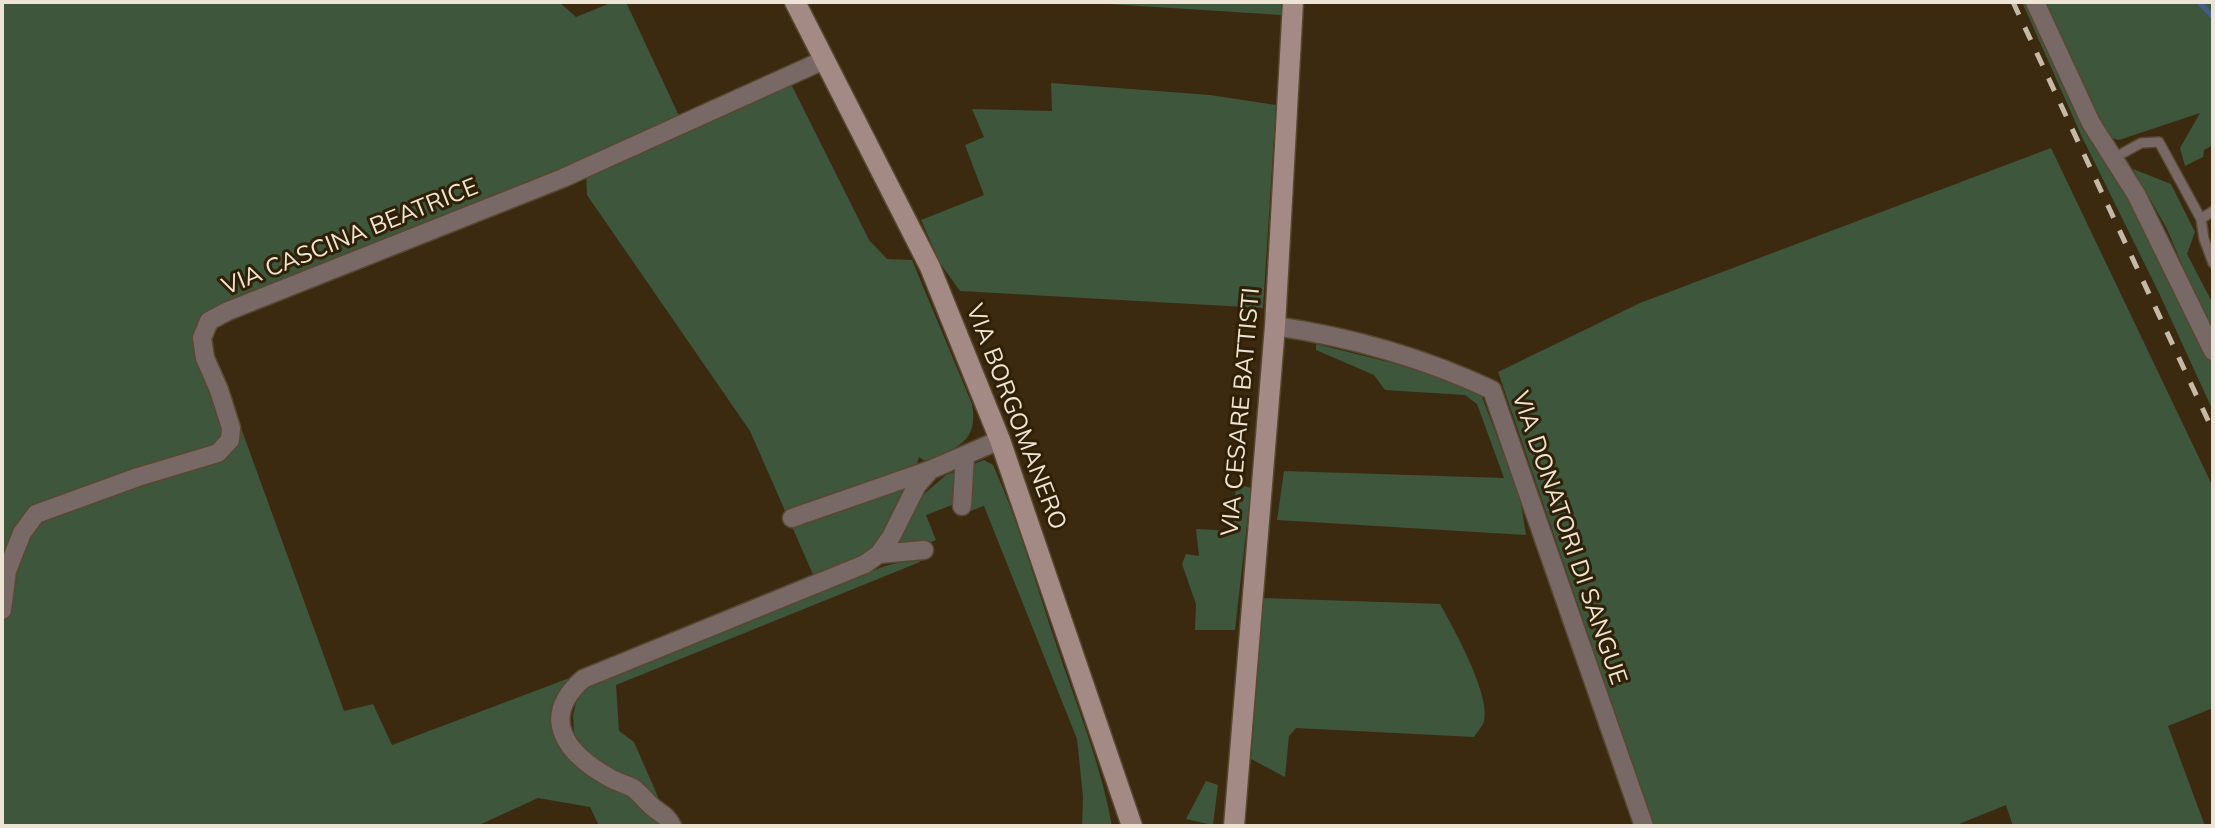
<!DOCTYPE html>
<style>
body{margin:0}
#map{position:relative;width:2215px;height:828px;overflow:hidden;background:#3b2a10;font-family:Mulish,sans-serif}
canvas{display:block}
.frame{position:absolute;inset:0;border:4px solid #eee4d5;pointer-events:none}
</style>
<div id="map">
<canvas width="2215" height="828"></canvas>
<div class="frame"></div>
</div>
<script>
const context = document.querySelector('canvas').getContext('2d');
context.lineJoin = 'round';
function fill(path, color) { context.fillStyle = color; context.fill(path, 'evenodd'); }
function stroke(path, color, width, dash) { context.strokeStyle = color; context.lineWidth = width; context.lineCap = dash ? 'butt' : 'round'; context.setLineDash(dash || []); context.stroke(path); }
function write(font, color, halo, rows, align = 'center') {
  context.font = font + ' Mulish,sans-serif'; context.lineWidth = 6; context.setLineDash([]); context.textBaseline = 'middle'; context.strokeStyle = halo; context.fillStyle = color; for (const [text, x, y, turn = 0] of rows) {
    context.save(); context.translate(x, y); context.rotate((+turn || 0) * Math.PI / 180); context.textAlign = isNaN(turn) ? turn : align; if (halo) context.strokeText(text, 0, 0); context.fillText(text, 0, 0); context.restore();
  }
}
const green = new Path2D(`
 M 2,2 L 559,2 L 576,17 L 613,2 L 626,2 L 681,120 L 205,320 L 232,441 L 237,417 L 344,711 L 373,704 L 392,745 L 580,674 L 555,733 L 628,793 L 662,826 L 599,826 L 590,807 L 538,798 L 477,826 L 2,826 Z
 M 1077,2 L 1281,2 L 1281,15 Z
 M 2022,2 L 2027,2 L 2213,364 L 2213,411 L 2159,293 L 2081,135 Z
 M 2040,2 L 2213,2 L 2213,145 L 2204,150 L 2203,157 L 2185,166 L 2180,148 L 2200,113 L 2119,140 L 2105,136 Z
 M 789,80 L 869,240 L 887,259 L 912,260 L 972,404 C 979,443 956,448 925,461 L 919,457 C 910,489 896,528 871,552 C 860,563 830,572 815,579 L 750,431 L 587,195 L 586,171 Z
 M 1051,83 L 1210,95 L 1276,105 L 1263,308 L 960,291 L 940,263 L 921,220 L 984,195 L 965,145 L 984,137 L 972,109 L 1052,111 Z
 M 2051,148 L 2213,487 L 2213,708 L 2168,726 L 2205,826 L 2013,826 L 2006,805 L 1954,826 L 1654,826 L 1498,372 L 1640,303 Z
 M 2133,169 L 2171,184 L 2195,232 L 2187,254 L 2213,304 L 2213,338 L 2167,229 Z
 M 1316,344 L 1453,378 L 1482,397 L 1513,478 L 1517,479 L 1526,535 L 1277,520 L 1284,471 L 1504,478 L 1477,404 L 1465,395 L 1385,390 L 1374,375 L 1316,350 Z
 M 984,460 L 993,465 C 1019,522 1036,585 1056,644 C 1076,704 1101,764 1112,826 L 1082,826 L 1083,797 L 1077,739 L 984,506 L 970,511 L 965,500 L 926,515 L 936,540 L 921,546 L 894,549 L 922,496 L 946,475 Z
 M 1236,484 L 1251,488 L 1235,630 L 1195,630 L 1196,604 L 1182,564 L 1186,554 L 1199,556 L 1196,529 L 1233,531 Z
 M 918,558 L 920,562 L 616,685 L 619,731 L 634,742 L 662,806 L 642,786 L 595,758 L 582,745 L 574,733 L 573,716 L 578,694 L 600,679 L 885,566 Z
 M 1263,598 L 1440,604 C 1453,627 1491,695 1484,721 C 1483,726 1477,732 1474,737 L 1296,728 L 1289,736 L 1285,777 L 1251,759 Z
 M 1206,781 L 1218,785 L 1213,825 L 1186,819 Z`);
const stream = new Path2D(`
 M 2199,2 L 2213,17`);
const lane = new Path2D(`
 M 2114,158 L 2141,143 L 2159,142 L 2201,219 L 2204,239 L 2213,263
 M 2201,219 L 2213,211`);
const street = new Path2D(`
 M 2035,2 L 2091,123 L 2136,194 L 2213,351
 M 1275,326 C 1350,337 1424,358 1492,390 L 1644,826
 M 962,506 L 965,455
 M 792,518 L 927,471
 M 879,554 L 924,550
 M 2,610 L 7,571 L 22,533 L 36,514 L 138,477 L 218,453 L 230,440 L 231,428 L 219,390 L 205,358 L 202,338 L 209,321 L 228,311 L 563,178 L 824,60
 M 672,826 C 667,816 663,815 655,809 C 647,803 641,794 633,788 C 625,784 617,782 610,778 C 567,754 538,719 583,679 L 865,564 L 879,554 L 891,537 L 917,485 L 930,470 L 1000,440`);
const secondary = new Path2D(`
 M 795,2 L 930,267 L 1000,440 L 1132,826
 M 1234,826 L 1275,326 L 1293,2`);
const rail = new Path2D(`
 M 2013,2 L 2213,431`);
const streetNames = [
 ["VIA CASCINA BEATRICE",350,237,-22],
 ["VIA CESARE BATTISTI",1241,412,-85],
 ["VIA BORGOMANERO",1016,417,69],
 ["VIA DONATORI DI SANGUE",1569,538,71]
];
fill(green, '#3d563c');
stroke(stream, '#445d88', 5);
stroke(lane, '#584830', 12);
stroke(street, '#584830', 21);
stroke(secondary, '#584830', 23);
stroke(lane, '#796966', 9);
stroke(street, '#796966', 18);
stroke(secondary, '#a38a85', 20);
stroke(rail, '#c5baa8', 5, [14, 14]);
write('24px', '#eee4d5', '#302006', streetNames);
</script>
